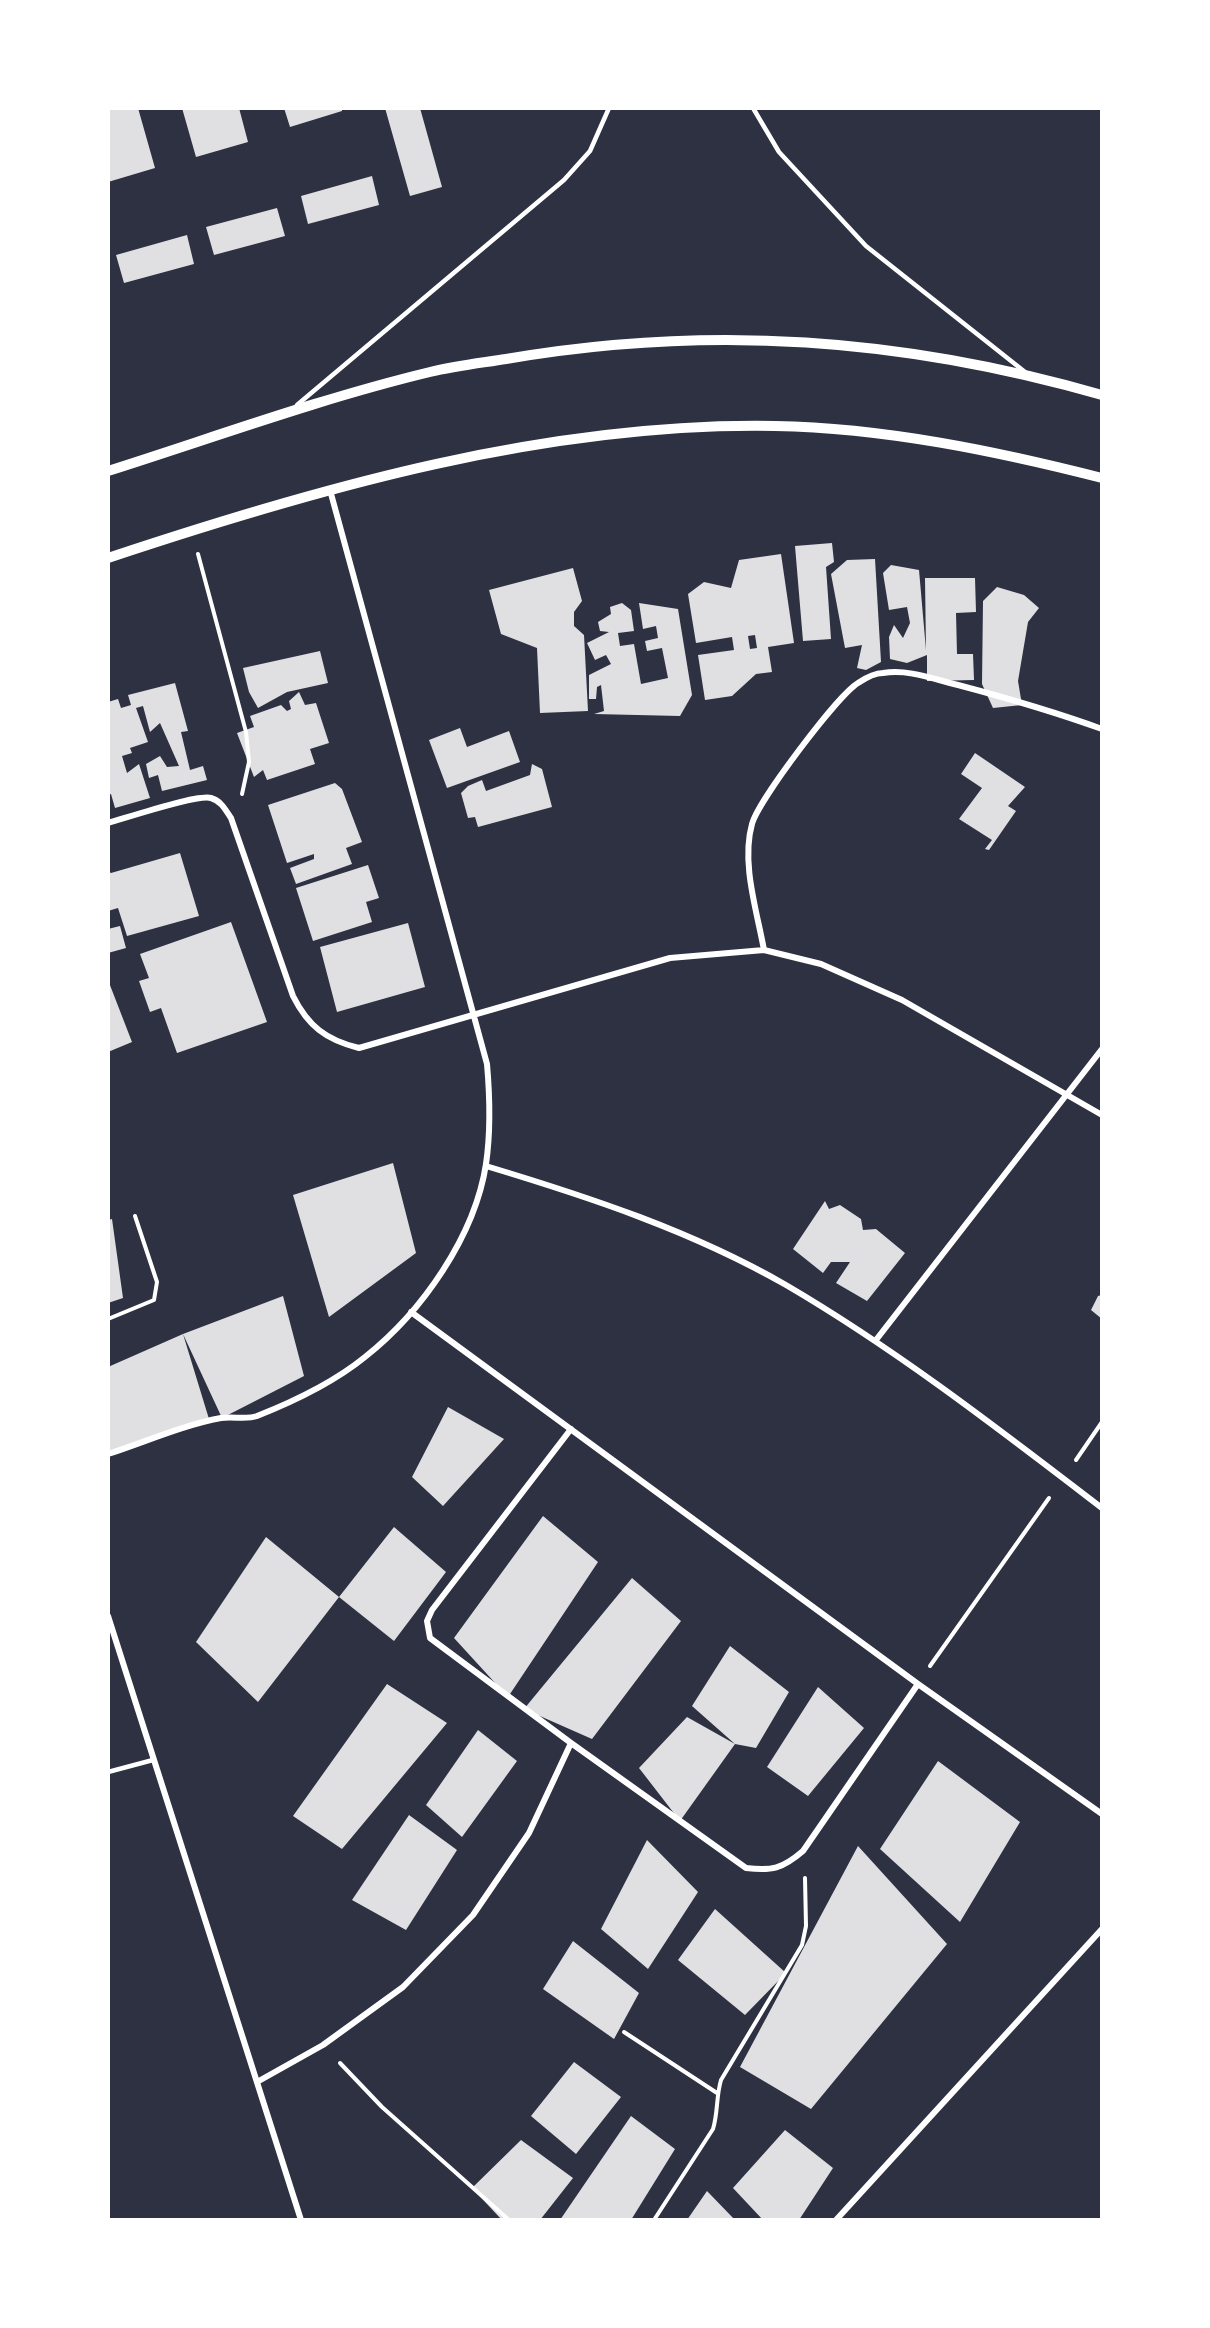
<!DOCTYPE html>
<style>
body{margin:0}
#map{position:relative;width:1210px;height:2328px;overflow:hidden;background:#2d3142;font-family:"Playfair Display",serif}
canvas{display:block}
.frame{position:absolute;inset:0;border:110px solid #fff;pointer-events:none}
</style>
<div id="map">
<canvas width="1210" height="2328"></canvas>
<div class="frame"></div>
</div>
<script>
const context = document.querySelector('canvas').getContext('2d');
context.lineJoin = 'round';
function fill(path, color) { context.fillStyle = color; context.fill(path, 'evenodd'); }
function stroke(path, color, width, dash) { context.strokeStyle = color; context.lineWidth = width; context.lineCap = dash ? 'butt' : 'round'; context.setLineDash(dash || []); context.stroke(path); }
const building = new Path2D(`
 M 108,108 L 138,108 L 155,168 L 108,182 Z
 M 182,108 L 239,108 L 248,142 L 196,157 Z
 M 284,108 L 342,108 L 342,111 L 290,127 Z
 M 385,108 L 420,108 L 442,187 L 410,196 Z
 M 372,176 L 379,205 L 308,224 L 301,196 Z
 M 277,208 L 285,236 L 214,255 L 206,227 Z
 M 187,235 L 194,264 L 124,283 L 116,255 Z
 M 832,543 L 834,562 L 826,567 L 831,639 L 803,641 L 795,546 Z
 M 781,554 L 794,643 L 768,647 L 772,672 L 756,674 L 732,696 L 705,700 L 698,655 L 734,650 L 732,637 L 696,643 L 688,594 L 704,582 L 731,588 L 739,560 ZM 755,635 L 757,648 L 750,649 L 748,636 Z
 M 875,559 L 881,662 L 866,670 L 857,668 L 862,645 L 845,648 L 831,574 L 847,560 Z
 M 891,565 L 919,570 L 926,650 L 925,578 L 975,578 L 976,612 L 956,613 L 957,654 L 973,654 L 974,680 L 927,681 L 927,655 L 907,663 L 890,659 L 889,637 L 894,625 L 903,638 L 910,623 L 907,607 L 889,610 L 883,573 Z
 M 573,568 L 582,601 L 574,612 L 574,626 L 584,635 L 588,711 L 540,713 L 537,648 L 501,634 L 489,590 Z
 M 997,587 L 1024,595 L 1039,608 L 1028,622 L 1018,681 L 1022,705 L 993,708 L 982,684 L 983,601 Z
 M 622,603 L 631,610 L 634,631 L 618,633 L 620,646 L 634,644 L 641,684 L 668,678 L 662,648 L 647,651 L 645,641 L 658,638 L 656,626 L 643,629 L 639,603 L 678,609 L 692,695 L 680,716 L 594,714 L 604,711 L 601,685 L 597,687 L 596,699 L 589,699 L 589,675 L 611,664 L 606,655 L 595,660 L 587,643 L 609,632 L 600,631 L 598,622 L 611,614 L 610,607 Z
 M 320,651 L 328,683 L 287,692 L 258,708 L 249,692 L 243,668 Z
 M 175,683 L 188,731 L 181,732 L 190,770 L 203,766 L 207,780 L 162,791 L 158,775 L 149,778 L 146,764 L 160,756 L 167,767 L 179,766 L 160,723 L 150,732 L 143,706 L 136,708 L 148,742 L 130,748 L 132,753 L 122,756 L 127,773 L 139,764 L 150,798 L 115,808 L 111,794 L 108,795 L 108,702 L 118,699 L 121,708 L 131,705 L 128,695 Z
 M 299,692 L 305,705 L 316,703 L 329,743 L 310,749 L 315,764 L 267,780 L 263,770 L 254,777 L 237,733 L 254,727 L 250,716 L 281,705 L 287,711 L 291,709 L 289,701 Z
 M 460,728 L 467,747 L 509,731 L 520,762 L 447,788 L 429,740 Z
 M 975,753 L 1025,787 L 1008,806 L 1016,811 L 989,850 L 985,849 L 992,840 L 959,819 L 982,788 L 961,774 Z
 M 532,764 L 542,769 L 552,807 L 478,827 L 475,817 L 468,818 L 461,793 L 468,786 L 482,780 L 486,791 L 530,775 Z
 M 335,783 L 342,789 L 362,842 L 346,848 L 352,864 L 296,884 L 290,868 L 314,859 L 314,854 L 287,863 L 268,805 Z
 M 180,853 L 199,916 L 127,936 L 118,908 L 108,911 L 108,871 L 111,873 Z
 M 368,865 L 379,898 L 366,902 L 372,922 L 313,941 L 296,888 Z
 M 231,922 L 267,1022 L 177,1053 L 161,1008 L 150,1012 L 139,981 L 149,978 L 140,954 Z
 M 408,923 L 425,987 L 337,1012 L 320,947 Z
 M 120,926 L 126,948 L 108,953 L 108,929 Z
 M 108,980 L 132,1042 L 108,1052 Z
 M 393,1163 L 416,1253 L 329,1317 L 293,1195 Z
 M 825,1201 L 829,1209 L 840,1205 L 861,1219 L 863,1230 L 876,1229 L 905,1253 L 867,1301 L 836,1283 L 850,1262 L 831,1262 L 823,1273 L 793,1249 Z
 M 112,1219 L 123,1298 L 108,1303 L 108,1220 Z
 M 1102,1295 L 1102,1319 L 1091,1310 L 1098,1296 Z
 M 283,1296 L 304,1376 L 222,1418 L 183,1334 L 209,1419 L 108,1453 L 108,1367 L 183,1334 Z
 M 448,1407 L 504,1439 L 443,1506 L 412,1477 Z
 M 543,1516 L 598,1562 L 508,1697 L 454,1638 Z
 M 394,1527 L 446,1572 L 394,1641 L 339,1597 Z
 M 266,1537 L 339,1597 L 258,1702 L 196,1642 Z
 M 632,1578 L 681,1621 L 592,1739 L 524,1709 Z
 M 730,1646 L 789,1692 L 756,1748 L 735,1744 L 692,1706 Z
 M 387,1684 L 447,1723 L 342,1849 L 293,1816 Z
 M 818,1687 L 864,1728 L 808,1796 L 767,1767 Z
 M 687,1717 L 735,1744 L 680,1821 L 639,1768 Z
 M 478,1730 L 517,1761 L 462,1837 L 426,1805 Z
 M 938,1761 L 1020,1822 L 960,1922 L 880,1849 Z
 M 409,1815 L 457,1850 L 406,1930 L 352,1900 Z
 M 647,1840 L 698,1892 L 648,1969 L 601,1929 Z
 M 858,1846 L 947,1944 L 811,2109 L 740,2067 Z
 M 715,1909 L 786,1973 L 745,2015 L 678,1960 Z
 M 573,1941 L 639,1993 L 614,2039 L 543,1989 Z
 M 574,2062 L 621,2097 L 576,2154 L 531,2116 Z
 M 631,2116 L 675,2149 L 631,2220 L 560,2220 Z
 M 785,2130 L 833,2168 L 799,2220 L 763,2220 L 733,2188 Z
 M 521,2140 L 573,2178 L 540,2220 L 502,2220 L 472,2188 Z
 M 707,2191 L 735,2220 L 687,2220 Z`);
const path = new Path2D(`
 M 198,554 L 246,732 L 249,762 L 242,794
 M 108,1319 L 154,1300 L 157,1282 L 135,1216
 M 1076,1460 L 1102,1422
 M 930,1666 L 1049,1498
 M 624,2032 L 717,2093
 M 340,2063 L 382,2107 L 509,2220
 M 654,2220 L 713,2129 C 718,2113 716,2097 721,2080 L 802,1945 L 806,1926 L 805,1878`);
const service = new Path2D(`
 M 753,108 L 779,152 L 866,246 L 1025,372
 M 297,405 L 564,180 L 590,151 L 609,108
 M 108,1772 L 153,1760`);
const minor = new Path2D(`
 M 108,823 C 126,818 197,794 211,798 C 221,801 225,809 231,818 L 293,996 C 308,1026 326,1040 359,1048 L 670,958 L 764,950 L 821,964 L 902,1000 L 1102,1115
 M 764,950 C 757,911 741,863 752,824 C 758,801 837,696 858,683 C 864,679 875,673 883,673 C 909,669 933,679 958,685 C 1007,698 1055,712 1102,729
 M 486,1166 C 589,1197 692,1231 786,1285 C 897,1350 1000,1430 1102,1508
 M 411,1312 L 918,1684 L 1102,1814
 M 876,1340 L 1102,1049
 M 571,1429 L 432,1610 L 427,1621 L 430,1638 L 571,1743 L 746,1868 C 772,1871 782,1869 803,1851 L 918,1684
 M 108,1454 C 145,1442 183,1425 221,1418 C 233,1416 246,1420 257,1416 C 295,1401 333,1383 365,1357 C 422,1312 475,1236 486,1164 C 491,1130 490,1098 487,1064 L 330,490
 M 108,1616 L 301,2220
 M 257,2082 L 323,2045 L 403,1987 L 473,1915 L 529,1833 L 571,1743
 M 836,2220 L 1102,1929`);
const tertiary = new Path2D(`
 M 108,471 C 215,437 322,398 430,372 C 455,366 481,363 506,359 C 710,324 903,338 1102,395
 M 108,558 C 321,487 549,422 775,426 C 885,428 996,451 1102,478`);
fill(building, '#e0e0e3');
stroke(path, '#fff', 4);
stroke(service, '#fff', 4.5);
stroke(minor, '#fff', 6);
stroke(tertiary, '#fff', 10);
</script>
